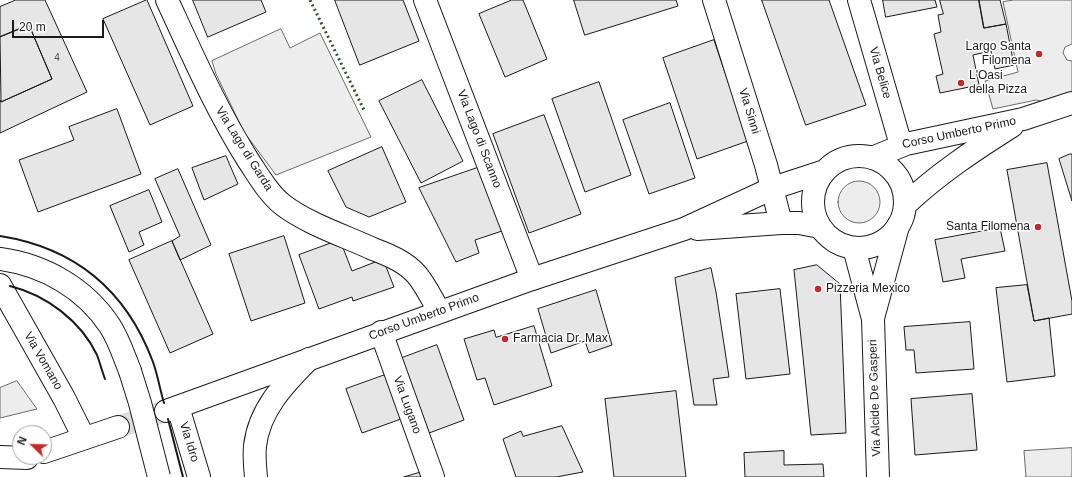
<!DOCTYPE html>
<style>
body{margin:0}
#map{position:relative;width:1072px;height:477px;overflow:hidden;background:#fff;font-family:Helvetica,sans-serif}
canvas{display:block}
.north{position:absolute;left:12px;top:425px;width:40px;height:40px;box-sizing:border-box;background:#fff;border:1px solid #a3a3a3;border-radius:50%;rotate:293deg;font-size:11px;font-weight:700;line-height:16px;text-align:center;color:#1a1a1a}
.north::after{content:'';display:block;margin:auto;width:14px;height:18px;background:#c62828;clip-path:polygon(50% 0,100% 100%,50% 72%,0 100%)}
.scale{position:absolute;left:12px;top:20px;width:92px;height:18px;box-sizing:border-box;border:2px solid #1a1a1a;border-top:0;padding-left:5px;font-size:12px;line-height:14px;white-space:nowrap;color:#1a1a1a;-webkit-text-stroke:3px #fff;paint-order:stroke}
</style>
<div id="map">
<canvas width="1072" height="477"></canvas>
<div class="north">N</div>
<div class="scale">20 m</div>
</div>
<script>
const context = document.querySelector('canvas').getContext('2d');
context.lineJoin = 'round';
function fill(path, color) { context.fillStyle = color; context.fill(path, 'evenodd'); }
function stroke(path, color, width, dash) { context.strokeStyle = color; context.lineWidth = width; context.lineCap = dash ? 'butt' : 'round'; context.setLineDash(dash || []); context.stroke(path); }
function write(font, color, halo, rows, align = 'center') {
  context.font = font + ' Helvetica,sans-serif'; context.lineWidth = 3; context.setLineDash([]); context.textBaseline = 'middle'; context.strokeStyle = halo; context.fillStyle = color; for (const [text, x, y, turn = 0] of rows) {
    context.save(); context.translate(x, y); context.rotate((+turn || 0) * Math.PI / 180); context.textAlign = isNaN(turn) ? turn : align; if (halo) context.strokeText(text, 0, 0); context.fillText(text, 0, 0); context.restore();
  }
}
const built = new Path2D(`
 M 1014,0 L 1072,0 L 1072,44 L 1065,47 L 1063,53 L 1067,60 L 1072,61 L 1072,97 L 1052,104 L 1036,100 L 993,109 L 985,81 L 1018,72 L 1003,2 Z
 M 281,29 L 290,48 L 320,33 L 371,137 L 276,175 L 244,132 L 216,74 L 212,61 Z
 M838 202a21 21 0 1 1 42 0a21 21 0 1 1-42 0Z
 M 17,381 L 37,409 L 0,418 L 0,388 Z
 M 1072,448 L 1072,477 L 1026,477 L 1024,451 Z`);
const building = new Path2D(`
 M 16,0 L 45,0 L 87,92 L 0,133 L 0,100 L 1,102 L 52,79 L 29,25 L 0,37 L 0,7 Z
 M 147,0 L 193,106 L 150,125 L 103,19 Z
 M 193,0 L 261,0 L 266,12 L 208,37 Z
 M 335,0 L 403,0 L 419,41 L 360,65 Z
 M 512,0 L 523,0 L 547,59 L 505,77 L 479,14 Z
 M 574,0 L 676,0 L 678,6 L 585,35 Z
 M 762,0 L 829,0 L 866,105 L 806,125 Z
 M 883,0 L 935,0 L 937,7 L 886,17 Z
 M 940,0 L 979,0 L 984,28 L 1006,24 L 1014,65 L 995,69 L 991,51 L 973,55 L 979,85 L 940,93 L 936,76 L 943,74 L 934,34 L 941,32 L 938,15 L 943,14 Z
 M 979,0 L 1000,0 L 1006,24 L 984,28 Z
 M 29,25 L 52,79 L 1,102 L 0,37 Z
 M 714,40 L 748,141 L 697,159 L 663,58 Z
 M 422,80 L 463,161 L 421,183 L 379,101 Z
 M 599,82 L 631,175 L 585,192 L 552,99 Z
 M 670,103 L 695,178 L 649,194 L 623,120 Z
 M 117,109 L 141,174 L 38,212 L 19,160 L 74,140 L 69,127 Z
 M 544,115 L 581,214 L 529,233 L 493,134 Z
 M 382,147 L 406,202 L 369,217 L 346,207 L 328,171 Z
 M 1070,154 L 1072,154 L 1072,201 L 1059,159 Z
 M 226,156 L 238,184 L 204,200 L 192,168 Z
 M 1047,163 L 1072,301 L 1072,314 L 1034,321 L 1007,170 Z
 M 483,166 L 505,230 L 475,240 L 479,253 L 456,262 L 419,188 Z
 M 178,169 L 211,245 L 180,260 L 172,241 L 180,236 L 155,179 Z
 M 149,190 L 162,222 L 139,232 L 144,245 L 129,252 L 110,206 Z
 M 1000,228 L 1005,251 L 961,259 L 965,278 L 943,282 L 935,240 Z
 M 284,236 L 305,303 L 251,321 L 229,254 Z
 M 340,240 L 352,271 L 383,259 L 394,287 L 353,301 L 352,297 L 319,309 L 299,255 Z
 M 172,241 L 213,334 L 170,353 L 129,260 Z
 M 817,265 L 840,284 L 846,433 L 811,435 L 794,270 Z
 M 711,268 L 716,292 L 729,377 L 713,379 L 717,405 L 694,405 L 675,278 Z
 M 1027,285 L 1034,321 L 1049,318 L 1055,376 L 1007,382 L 996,288 Z
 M 780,289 L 790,374 L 746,379 L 736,294 Z
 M 596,290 L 612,345 L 589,353 L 585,341 L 551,353 L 538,309 Z
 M 970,322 L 974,369 L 916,373 L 914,350 L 906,350 L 904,327 Z
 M 534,326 L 552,386 L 494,405 L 485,378 L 477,380 L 464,339 L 494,330 L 496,337 Z
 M 437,345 L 464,420 L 429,433 L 402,358 Z
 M 385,375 L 401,419 L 362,433 L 346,389 Z
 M 676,391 L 686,477 L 614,477 L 605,399 Z
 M 972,394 L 977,450 L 915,455 L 911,399 Z
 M 562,426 L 583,472 L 556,477 L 516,477 L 503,439 L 521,431 L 523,436 Z
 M 784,451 L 784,465 L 823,464 L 824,477 L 745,477 L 744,453 Z
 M 422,472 L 424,477 L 404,477 Z`);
const majorTunnel = new Path2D(`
 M 118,427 L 166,411`);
const minor = new Path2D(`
 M 167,0 C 192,54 216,109 248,160 C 258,175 268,193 283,205 C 308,224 345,236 373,249 C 389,255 406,262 417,275 C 426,286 432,299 439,311
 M 425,0 L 532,279
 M 714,0 L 766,165 L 781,223
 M 859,0 L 901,145
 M 854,248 L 873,319 L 878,477
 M 0,285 L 64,398 L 84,438
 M 873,318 L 898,226
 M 381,332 L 433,477
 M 178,407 L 199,477`);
const major = new Path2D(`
 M813 202a46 46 0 1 1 92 0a46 46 0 1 1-92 0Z
 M 872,158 L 906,144 L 1023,119 L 1072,103
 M 905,205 C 938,174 974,150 1012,126
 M 697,229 L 781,223 L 799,223 L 820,227
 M 166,411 L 532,279 L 684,229 L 773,188 L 825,171
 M 44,452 L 118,427`);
const highway = new Path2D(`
 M 0,259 C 44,265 85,288 110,326 C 119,340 124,356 130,371
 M 0,457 L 27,458
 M 256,477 C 255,467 254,456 255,446 C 259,410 284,384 309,359`);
const highwayBridge = new Path2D(`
 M 130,371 L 140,403 L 159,477`);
const hedge = new Path2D(`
 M 310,0 L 365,112`);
const wall = new Path2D(`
 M 0,236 C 76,248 126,290 153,362 C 158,376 160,390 164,403
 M 10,286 C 46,295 81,321 97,355 C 100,363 102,371 105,379
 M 168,419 L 183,477`);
const markers = [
 [1039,54,4,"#c62828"],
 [961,83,4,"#c62828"],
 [1038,227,4,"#c62828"],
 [818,289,4,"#c62828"],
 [505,339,4,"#c62828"]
];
const numberNames = [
 ["4",57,58]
];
const poiNames = [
 ["Largo Santa",1031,47,"right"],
 ["Filomena",1031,61,"right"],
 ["L'Oasi",969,76],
 ["della Pizza",969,90],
 ["Santa Filomena",1030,227,"right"],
 ["Pizzeria Mexico",826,289],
 ["Farmacia Dr. Max",513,339]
];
const streetNames = [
 ["Via Belice",880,73,74],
 ["Via Sinni",749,111,73],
 ["Corso Umberto Primo",959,133,-12],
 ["Via Lago di Scanno",479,139,69],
 ["Via Lago di Garda",244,149,58],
 ["Corso Umberto Primo",424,317,-20],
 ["Via Vomano",43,361,60],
 ["Via Alcide De Gasperi",875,398,-92],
 ["Via Lugano",407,405,70],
 ["Via Idro",189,442,73]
];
fill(built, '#ededed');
stroke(built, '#6a6a6a', 1);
fill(building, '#e6e6e6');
stroke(building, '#1a1a1a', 1);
stroke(majorTunnel, '#ddd', 22, [22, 11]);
stroke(minor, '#1a1a1a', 24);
stroke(major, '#1a1a1a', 24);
stroke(highway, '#1a1a1a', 24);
stroke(minor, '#fff', 22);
stroke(major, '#fff', 22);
stroke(highway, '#fff', 22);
stroke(highwayBridge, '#1a1a1a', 24, []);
stroke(highwayBridge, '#fff', 22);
stroke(hedge, '#2b5a34', 3, [2, 3]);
stroke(wall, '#1a1a1a', 2);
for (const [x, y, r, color] of markers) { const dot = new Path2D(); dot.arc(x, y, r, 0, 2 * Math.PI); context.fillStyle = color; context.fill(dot); stroke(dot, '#fff', 1.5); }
write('10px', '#4d4d4d', null, numberNames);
write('12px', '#1a1a1a', '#fff', poiNames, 'left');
write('12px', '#1a1a1a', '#fff', streetNames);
</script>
